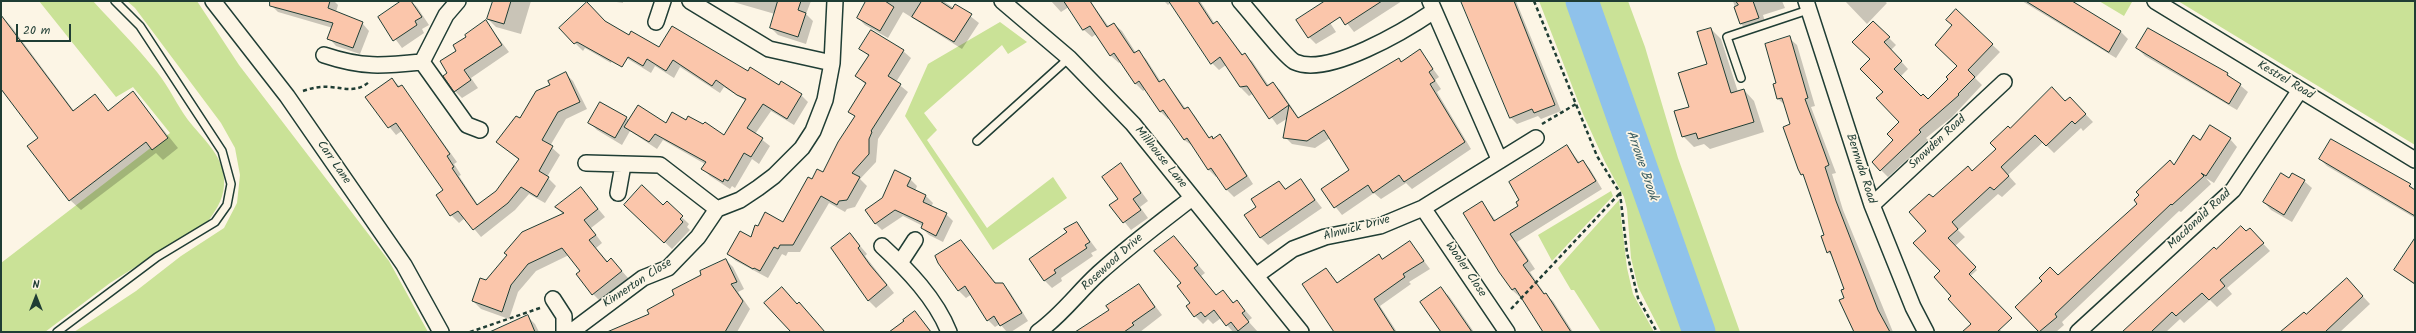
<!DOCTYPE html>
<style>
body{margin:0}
#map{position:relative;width:2416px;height:333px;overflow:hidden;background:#fcf5e5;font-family:Kalam,sans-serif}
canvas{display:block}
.frame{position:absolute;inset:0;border:2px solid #1f3d34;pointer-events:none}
.north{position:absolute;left:16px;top:277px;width:40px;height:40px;-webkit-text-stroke:3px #fcf5e5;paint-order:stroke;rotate:0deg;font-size:11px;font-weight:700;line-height:16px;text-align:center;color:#1f3d34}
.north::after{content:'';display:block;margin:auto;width:14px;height:18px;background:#1f3d34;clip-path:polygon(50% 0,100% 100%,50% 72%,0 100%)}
.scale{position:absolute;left:16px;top:24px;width:55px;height:18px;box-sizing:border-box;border:2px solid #1f3d34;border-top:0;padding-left:5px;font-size:12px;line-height:14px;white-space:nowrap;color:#1f3d34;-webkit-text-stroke:3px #fcf5e5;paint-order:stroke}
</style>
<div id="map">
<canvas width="2416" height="333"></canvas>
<div class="frame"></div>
<div class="north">N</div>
<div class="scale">20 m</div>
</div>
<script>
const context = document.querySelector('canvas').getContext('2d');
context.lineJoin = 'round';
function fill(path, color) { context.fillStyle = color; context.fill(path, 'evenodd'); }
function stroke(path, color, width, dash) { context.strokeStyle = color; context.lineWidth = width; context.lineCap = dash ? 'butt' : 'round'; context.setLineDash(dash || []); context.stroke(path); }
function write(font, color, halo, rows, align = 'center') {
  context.font = font + ' Kalam,sans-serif'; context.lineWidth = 3.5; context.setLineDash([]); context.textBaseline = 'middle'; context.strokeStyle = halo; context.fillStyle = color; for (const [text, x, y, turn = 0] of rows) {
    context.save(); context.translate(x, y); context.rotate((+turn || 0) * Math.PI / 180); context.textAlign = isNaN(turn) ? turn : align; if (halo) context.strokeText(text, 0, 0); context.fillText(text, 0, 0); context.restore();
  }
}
const green = new Path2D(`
 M 39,1 L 93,1 C 114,24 137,47 157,72 C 169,87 177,105 188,120 C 202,138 223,155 224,179 C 225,196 218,208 208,221 L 110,283 L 45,332 L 1,332 L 1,263 L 170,133 L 133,87 L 116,97 Z
 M 127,1 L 197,1 L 239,65 L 389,261 L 428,332 L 74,332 L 136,291 L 181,256 L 224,228 L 237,203 L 240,175 L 235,148 L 221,123 L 135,8 Z
 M 1539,1 L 1628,1 L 1645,47 L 1678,158 L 1740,332 L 1661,332 L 1638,287 L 1631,258 L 1627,209 L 1624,197 L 1605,162 L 1583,114 Z
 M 2099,1 L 2130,1 L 2132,2 L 2124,16 Z
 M 2178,1 L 2415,1 L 2415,145 Z
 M 1000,22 L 1027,42 L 1008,54 L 1002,45 L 924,113 L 937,130 L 927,140 L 987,228 L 1053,177 L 1067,198 L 993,250 L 905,116 L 928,64 Z
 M 1611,191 L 1613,196 L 1552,261 L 1538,235 Z
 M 1619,200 L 1627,268 L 1633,294 L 1654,332 L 1601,332 L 1574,290 L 1571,290 L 1558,268 Z`);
const shadow = new Path2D(`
 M 272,1 L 334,1 L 338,5 L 336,12 L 362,23 L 369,31 L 360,54 L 336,46 L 329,38 L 333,28 L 278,12 L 271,5 Z
 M 407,1 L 411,1 L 417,7 L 429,25 L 422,29 L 424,33 L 402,48 L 379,17 Z
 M 495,1 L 531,1 L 521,34 L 496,27 L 488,19 Z
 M 610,1 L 623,1 L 623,3 Z
 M 730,1 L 811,1 L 806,14 L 813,21 L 806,44 L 778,35 L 771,28 L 775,14 Z
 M 867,1 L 943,1 L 954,8 L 956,5 L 979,23 L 962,49 L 903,12 L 888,38 L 865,25 L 858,18 Z
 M 1051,1 L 1078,1 L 1061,12 Z
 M 1082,1 L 1090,1 L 1109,27 L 1114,24 L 1122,31 L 1136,53 L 1138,52 L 1146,59 L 1161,82 L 1164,80 L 1186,109 L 1187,108 L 1195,116 L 1210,139 L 1214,140 L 1219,136 L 1227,143 L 1253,184 L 1234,197 L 1226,189 L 1217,176 L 1216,177 L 1208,169 L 1193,146 L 1184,140 L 1170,118 L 1168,119 L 1161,112 L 1146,89 L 1143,91 L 1135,83 L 1121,62 L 1119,63 L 1111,56 L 1096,34 L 1092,37 L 1084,30 L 1070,9 Z
 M 1164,1 L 1200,1 L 1215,24 L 1217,22 L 1224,30 L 1243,55 L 1252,61 L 1269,86 L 1273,83 L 1280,90 L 1299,118 L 1399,60 L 1402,62 L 1419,50 L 1439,77 L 1435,80 L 1441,89 L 1437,92 L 1471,149 L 1412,189 L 1406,183 L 1381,199 L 1374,193 L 1342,215 L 1322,190 L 1351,170 L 1330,138 L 1315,148 L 1292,144 L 1285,137 L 1288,118 L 1277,125 L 1254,93 L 1249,96 L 1242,89 L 1226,65 L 1219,70 L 1212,63 L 1171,2 L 1168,5 Z
 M 1345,1 L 1402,1 L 1354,32 L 1335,8 Z
 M 1462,1 L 1516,1 L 1561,111 L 1541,119 L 1538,116 L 1517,124 L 1511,118 Z
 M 1733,1 L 1782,1 L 1785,8 L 1763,15 L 1766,25 L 1748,31 L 1740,23 Z
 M 1845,1 L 1884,1 L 1887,3 L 1867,24 Z
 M 2022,1 L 2070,1 L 2121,32 L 2128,39 L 2116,58 Z
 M 1956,11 L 2000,52 L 1975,78 L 1982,85 L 1952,117 L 1926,138 L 1928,140 L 1888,177 L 1873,162 L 1894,140 L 1901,122 L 1884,92 L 1873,22 L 1896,45 L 1891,50 L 1908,69 L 1900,77 L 1921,97 L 1928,100 L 1949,79 L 1958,66 L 1953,26 Z
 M 1325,15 L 1336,32 L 1316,44 L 1309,37 Z
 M 1,16 L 11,26 L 74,111 L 95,96 L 109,112 L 133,92 L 178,148 L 163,160 L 156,153 L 81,210 L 70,200 L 39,138 L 1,87 Z
 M 486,22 L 509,52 L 471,78 L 478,88 L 462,98 L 455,91 L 449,73 L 457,51 Z
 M 561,29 L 617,33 L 611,63 L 585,48 L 583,51 Z
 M 1711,29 L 1721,39 L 1738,92 L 1744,90 L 1754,101 L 1764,132 L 1710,149 L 1704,144 L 1694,147 L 1683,136 L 1690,107 L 1709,65 Z
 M 1789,38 L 1797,45 L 1815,106 L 1811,107 L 1836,173 L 1832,174 L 1843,210 L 1893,332 L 1856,332 L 1846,299 L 1845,290 L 1834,258 L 1828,252 L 1825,236 L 1805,177 L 1802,174 L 1786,106 L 1778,99 L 1774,85 L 1777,83 Z
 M 659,48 L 748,72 L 801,95 L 808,102 L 794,125 L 771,111 L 755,134 L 770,146 L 759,164 L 752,159 L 735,188 L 732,186 L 730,189 L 710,176 L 703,169 L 705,164 L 663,140 L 657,149 L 630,131 L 622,145 L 597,130 L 590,123 L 626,118 L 629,120 L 666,124 L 686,121 L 724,137 L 746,101 L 724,87 L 720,93 L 680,67 L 674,78 L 655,66 L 651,73 L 628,59 L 620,52 Z
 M 861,48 L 903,51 L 911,58 L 896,82 L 908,92 L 878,139 L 876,162 L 860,179 L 867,186 L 855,207 L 847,209 L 845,212 L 829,203 L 800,252 L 788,252 L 786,256 L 782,254 L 768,278 L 736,261 L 728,254 L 751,239 L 783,224 L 812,180 L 823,173 L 855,117 L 850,111 L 866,85 L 857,76 L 869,57 Z
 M 2137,48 L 2227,74 L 2248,92 L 2237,110 L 2145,56 Z
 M 566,74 L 573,81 L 587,109 L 566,119 L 550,146 L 560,155 L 547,177 L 556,186 L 545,203 L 529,194 L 515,210 L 481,237 L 465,218 L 459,223 L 451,215 L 437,195 L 444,190 L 403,130 L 396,135 L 366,98 L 392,79 L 400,87 L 402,86 L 457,162 L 454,164 L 461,175 L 459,176 L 478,205 L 497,192 L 519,160 L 497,142 L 551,85 Z
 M 2070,98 L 2093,122 L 2083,131 L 2081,128 L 2054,153 L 2043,142 L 2008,175 L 2016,184 L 2002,197 L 1998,194 L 1958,230 L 1965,237 L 1955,246 L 1977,270 L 1961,285 L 2002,332 L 1967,332 L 1972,324 L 1953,296 L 1941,272 L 1927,231 L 1933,199 L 1973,172 L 1998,149 L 2010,129 Z
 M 2230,139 L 2237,147 L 2214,183 L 2206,178 L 2211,184 L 2181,212 L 2179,211 L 2062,322 L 2064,325 L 2056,332 L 2040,332 L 2017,307 L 2058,276 L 2138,204 L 2200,141 Z
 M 1567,146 L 1580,163 L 1583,161 L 1590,169 L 1602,189 L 1517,242 L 1535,269 L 1530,272 L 1545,294 L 1553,301 L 1573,332 L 1545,332 L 1521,296 L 1520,297 L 1512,290 L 1482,202 L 1496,221 L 1519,206 Z
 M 2320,159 L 2410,185 L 2415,190 L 2415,218 L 2327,166 Z
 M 1121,164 L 1148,201 L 1140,207 L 1148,218 L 1131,230 L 1111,205 L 1119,199 Z
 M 910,179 L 917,186 L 915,191 L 926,196 L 933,203 L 931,207 L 946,214 L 953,221 L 943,242 L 929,235 L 922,228 L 923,226 L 903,216 L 882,230 L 875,223 L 883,199 Z
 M 2290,179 L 2304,181 L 2312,188 L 2292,222 L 2271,210 L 2264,202 Z
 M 1300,180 L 1322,208 L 1268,245 L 1260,237 L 1257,208 L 1279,182 L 1287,190 Z
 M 581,188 L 605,217 L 591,228 L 602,243 L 596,248 L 608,262 L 611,259 L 629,279 L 601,302 L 593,294 L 581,271 L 569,255 L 536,271 L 518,292 L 509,319 L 481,309 L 473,301 L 487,281 L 563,214 L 556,207 Z
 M 667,203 L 689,224 L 687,227 L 690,230 L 672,249 L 633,212 L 663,206 Z
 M 1077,223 L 1097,250 L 1091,253 L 1093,256 L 1061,278 L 1062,281 L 1052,288 L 1044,280 Z
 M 2246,232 L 2257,237 L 2270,251 L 2227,288 L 2232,294 L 2217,307 L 2210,300 L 2184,323 L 2180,319 L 2166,332 L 2124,332 L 2216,250 Z
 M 850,234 L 867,254 L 865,256 L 894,293 L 876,308 L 868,300 Z
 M 1174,237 L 1205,273 L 1201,276 L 1217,296 L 1223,291 L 1234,303 L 1237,301 L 1252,318 L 1248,321 L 1258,332 L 1233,332 L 1221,318 L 1213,324 L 1208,319 L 1203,324 L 1195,316 L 1187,306 L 1191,303 L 1182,283 Z
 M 961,241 L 997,284 L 1002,284 L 1010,292 L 1028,321 L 1011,332 L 1007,332 L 1000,324 L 995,327 L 988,320 L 972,294 L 966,298 L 959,291 L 936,256 Z
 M 1410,242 L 1430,269 L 1409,282 L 1411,284 L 1380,306 L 1397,332 L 1335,332 L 1326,269 L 1338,283 L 1383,260 Z
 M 2415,244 L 2415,285 L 2395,270 Z
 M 726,260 L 733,267 L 744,289 L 738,292 L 750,309 L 737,332 L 622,332 L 651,315 Z
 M 1139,285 L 1162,315 L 1140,332 L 1089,332 Z
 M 2354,287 L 2370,304 L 2340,332 L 2282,332 L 2306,315 Z
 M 1441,289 L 1449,296 L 1474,332 L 1441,332 Z
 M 915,312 L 932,332 L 890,332 Z
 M 528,317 L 535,324 L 539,332 L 509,332 Z`);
const river = new Path2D(`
 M 1582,1 L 1699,332`);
const building = new Path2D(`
 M 270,1 L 330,1 L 328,8 L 363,22 L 353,48 L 327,39 L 333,23 L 270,6 Z
 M 401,1 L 411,1 L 422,17 L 415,21 L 417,25 L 393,41 L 378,17 Z
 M 493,1 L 511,1 L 504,24 L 487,19 Z
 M 778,1 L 801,1 L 798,10 L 806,13 L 798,37 L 770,28 Z
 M 866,1 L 885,1 L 894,7 L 880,31 L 857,18 Z
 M 922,1 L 940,1 L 952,9 L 955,4 L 972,14 L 954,42 L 912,17 Z
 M 1064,1 L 1090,1 L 1107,27 L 1114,23 L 1134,53 L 1139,50 L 1159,82 L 1164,79 L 1184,109 L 1188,107 L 1209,138 L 1212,136 L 1213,139 L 1220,134 L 1247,176 L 1226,190 L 1211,168 L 1208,170 L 1187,138 L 1184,140 L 1163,110 L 1160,112 L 1139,81 L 1135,84 L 1114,53 L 1110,56 L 1090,26 L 1083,30 Z
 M 1169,1 L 1198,1 L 1213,24 L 1217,21 L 1242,55 L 1245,53 L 1267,86 L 1273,82 L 1298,118 L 1399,58 L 1401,62 L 1420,49 L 1433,69 L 1429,72 L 1435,81 L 1430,84 L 1465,142 L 1404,182 L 1399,175 L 1373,193 L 1368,185 L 1334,208 L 1321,189 L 1349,170 L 1324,130 L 1307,141 L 1283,138 L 1289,105 L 1269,119 L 1247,86 L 1240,87 L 1220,57 L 1211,64 Z
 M 1325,1 L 1382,1 L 1345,25 L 1340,17 L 1308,38 L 1296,20 Z
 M 1461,1 L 1514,1 L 1555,105 L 1534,113 L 1532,109 L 1510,118 Z
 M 1736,1 L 1753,1 L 1759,18 L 1740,24 L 1734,7 L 1738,5 Z
 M 2026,1 L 2072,1 L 2121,31 L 2109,52 Z
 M 587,2 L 605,21 L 629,35 L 631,31 L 659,47 L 672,26 L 748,71 L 750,67 L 779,85 L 781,81 L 802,94 L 787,119 L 763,104 L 747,128 L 763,138 L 751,157 L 744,153 L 728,181 L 724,179 L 723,182 L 701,169 L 706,162 L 655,134 L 649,142 L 624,127 L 638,105 L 666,123 L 672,112 L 686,120 L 688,116 L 703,124 L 705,122 L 724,135 L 746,99 L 737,95 L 716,80 L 712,86 L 673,60 L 666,71 L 647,59 L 643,66 L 628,57 L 622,67 L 577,42 L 574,44 L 559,28 Z
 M 1956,9 L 1993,44 L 1968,70 L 1975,77 L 1958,94 L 1959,95 L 1919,130 L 1921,132 L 1880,171 L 1872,162 L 1893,140 L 1887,134 L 1899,122 L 1876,98 L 1883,92 L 1860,69 L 1870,59 L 1852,42 L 1873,21 L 1890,37 L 1884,42 L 1902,61 L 1894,69 L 1921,96 L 1923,94 L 1928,99 L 1948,79 L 1946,77 L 1957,66 L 1935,45 L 1952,25 L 1946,20 Z
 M 1,15 L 73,111 L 95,94 L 108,111 L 133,91 L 168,138 L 152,150 L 146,142 L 69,201 L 27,146 L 38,138 L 1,89 Z
 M 486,20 L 502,45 L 464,70 L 471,80 L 454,92 L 443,76 L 447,73 L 440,61 L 456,51 L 453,45 L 466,37 L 465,35 Z
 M 1711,28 L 1731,93 L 1744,89 L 1754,122 L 1698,139 L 1696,133 L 1682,137 L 1674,111 L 1689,107 L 1678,73 L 1707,64 L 1697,32 Z
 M 2148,28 L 2228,73 L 2227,75 L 2241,84 L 2229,104 L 2136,48 Z
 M 871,30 L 904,50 L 888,76 L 901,84 L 871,131 L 872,132 L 869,139 L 869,154 L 852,173 L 860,177 L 847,200 L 839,201 L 837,205 L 821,196 L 793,245 L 780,245 L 778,249 L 774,247 L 760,271 L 754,268 L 753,269 L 727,254 L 740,231 L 751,237 L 755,225 L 758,226 L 765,212 L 783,222 L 808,177 L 812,179 L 817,169 L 823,172 L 838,142 L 855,116 L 848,112 L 866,83 L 855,76 L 869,55 L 859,49 Z
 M 1790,36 L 1808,98 L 1805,99 L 1829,165 L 1825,167 L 1836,201 L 1878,310 L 1890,332 L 1854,332 L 1839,300 L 1844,298 L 1841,290 L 1844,289 L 1830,251 L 1827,253 L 1821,236 L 1824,235 L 1803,174 L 1801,175 L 1798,169 L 1783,127 L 1790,124 L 1782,98 L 1777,99 L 1773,84 L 1776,83 L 1765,44 Z
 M 566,72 L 580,102 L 558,112 L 542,140 L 553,146 L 539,171 L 549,177 L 537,197 L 521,187 L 508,203 L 473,230 L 458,211 L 450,216 L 436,195 L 443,190 L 396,123 L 388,128 L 365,97 L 392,78 L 398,87 L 402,85 L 450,154 L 447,156 L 454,167 L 452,168 L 477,205 L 496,191 L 519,159 L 496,142 L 516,116 L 520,118 L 536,91 L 550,85 L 548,81 Z
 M 2052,87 L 2065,101 L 2070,97 L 2086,114 L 2075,124 L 2072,121 L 2046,146 L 2035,135 L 2001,167 L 2009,176 L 1994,190 L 1990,187 L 1952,222 L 1958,229 L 1948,238 L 1976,267 L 1969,274 L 2012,318 L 1997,332 L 1962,332 L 1971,324 L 1948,299 L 1951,296 L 1934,277 L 1940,271 L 1913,243 L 1926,231 L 1909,212 L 1929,194 L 1933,197 L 1968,166 L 1972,171 L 1996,149 L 1990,143 L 2008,126 L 2010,128 Z
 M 600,102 L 627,117 L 615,138 L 588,123 Z
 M 2210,125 L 2231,138 L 2206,176 L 2201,173 L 2204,176 L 2172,205 L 2171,204 L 2055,314 L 2057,317 L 2039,332 L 2015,307 L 2042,281 L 2039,278 L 2050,267 L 2058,275 L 2137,204 L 2134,200 L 2139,195 L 2136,192 L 2170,160 L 2174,165 L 2193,135 L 2200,140 Z
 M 2331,139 L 2411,184 L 2409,186 L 2415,190 L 2415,216 L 2319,159 Z
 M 1567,145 L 1578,163 L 1583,160 L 1596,181 L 1510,234 L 1528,261 L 1523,265 L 1544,294 L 1546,293 L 1571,332 L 1543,332 L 1515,288 L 1512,290 L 1499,272 L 1463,213 L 1482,201 L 1494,221 L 1518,206 L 1516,202 L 1519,200 L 1509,182 Z
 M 1121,163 L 1141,193 L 1133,199 L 1141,210 L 1123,223 L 1109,205 L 1118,199 L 1102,177 Z
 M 895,170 L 911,178 L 907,186 L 926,195 L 923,202 L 947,213 L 936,236 L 921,228 L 923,223 L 895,210 L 875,224 L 865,210 L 882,198 Z
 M 2281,173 L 2289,178 L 2292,173 L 2305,180 L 2284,215 L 2263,202 Z
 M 1301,179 L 1315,200 L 1260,238 L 1244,215 L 1256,207 L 1251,199 L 1279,181 L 1285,189 Z
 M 642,185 L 663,205 L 667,201 L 683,216 L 680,219 L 683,222 L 664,243 L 624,205 Z
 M 581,187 L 598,209 L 584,220 L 596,235 L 589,240 L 607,262 L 611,258 L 622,271 L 592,295 L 576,274 L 580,271 L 562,248 L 528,264 L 511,285 L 502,312 L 472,301 L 480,278 L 486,280 L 507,255 L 504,253 L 522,232 L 564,213 L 555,207 Z
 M 1077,222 L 1090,242 L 1085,245 L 1087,248 L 1054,270 L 1056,273 L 1044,281 L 1029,259 L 1067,232 L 1064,229 Z
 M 2241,226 L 2246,231 L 2250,228 L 2264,243 L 2220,280 L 2225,286 L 2209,300 L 2202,293 L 2176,316 L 2172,312 L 2151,332 L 2122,332 L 2214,247 L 2216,249 Z
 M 850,233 L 860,246 L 858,248 L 870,265 L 887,285 L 868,301 L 831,248 Z
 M 1174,236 L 1198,265 L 1194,268 L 1216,295 L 1223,290 L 1233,303 L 1237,300 L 1245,311 L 1242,313 L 1249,322 L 1238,331 L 1231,322 L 1226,326 L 1214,310 L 1205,317 L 1201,312 L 1194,317 L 1186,306 L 1190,303 L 1177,286 L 1181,283 L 1154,251 Z
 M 2415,238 L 2415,284 L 2394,270 Z
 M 961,240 L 995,283 L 1003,283 L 1022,313 L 1000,326 L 994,316 L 987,321 L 965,286 L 958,291 L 938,263 L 935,256 Z
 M 1410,241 L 1424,261 L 1403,274 L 1405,277 L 1374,299 L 1395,332 L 1334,332 L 1302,284 L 1326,268 L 1337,283 L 1379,254 L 1382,259 Z
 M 726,259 L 737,282 L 731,284 L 743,301 L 725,332 L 607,332 L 649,314 L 647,310 L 674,295 L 672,290 L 701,275 L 700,271 Z
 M 2347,278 L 2363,296 L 2325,332 L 2280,332 L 2304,312 L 2306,314 Z
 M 1139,284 L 1155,307 L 1132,323 L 1134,325 L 1124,332 L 1075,332 L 1109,310 L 1106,306 Z
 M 782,287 L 797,304 L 799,302 L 825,332 L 791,332 L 776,316 L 764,303 Z
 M 1441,287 L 1450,300 L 1472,332 L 1441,332 L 1420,302 Z
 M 915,311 L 931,332 L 889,332 L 904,321 L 903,320 Z
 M 528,315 L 535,332 L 490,332 Z`);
const path = new Path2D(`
 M 1534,1 L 1597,156 L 1620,193 L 1627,253 L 1638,298 L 1657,332
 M 303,91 C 312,88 320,86 330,87 C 345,88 356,93 369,82
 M 1542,124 L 1576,104
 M 1511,309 L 1620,193
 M 470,332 L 540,308`);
const lane = new Path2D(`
 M 1741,78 L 1727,37 L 1808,10
 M 977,141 L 1069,58
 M 57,332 L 157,257 L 215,222 L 227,205 L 231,184 L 222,151 L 140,26 L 115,1`);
const street = new Path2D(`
 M 213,1 L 287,96 L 404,265 L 441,332
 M 458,1 L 446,15 L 422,62 L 467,125 L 480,130
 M 690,1 L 769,49 L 832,63
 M 1002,1 L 1069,58 L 1133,124 L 1301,332
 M 1240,1 C 1250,12 1286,58 1295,62 C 1328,77 1406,30 1434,11
 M 1430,1 L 1499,159
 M 1806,1 L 1872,205 L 1913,307 L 1926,332
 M 2155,1 L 2415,160
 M 656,22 L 663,1
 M 324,55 C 363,68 382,66 422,62
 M 586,163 L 660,165 L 717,209
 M 618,193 L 623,165
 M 1872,205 L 2004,82
 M 1423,208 L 1507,332
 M 882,246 C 908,270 936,299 949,332
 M 900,263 L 915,240
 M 1257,275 L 1293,249 L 1325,237 L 1380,226 L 1423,208 L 1536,138
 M 553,299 L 564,316 L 564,332
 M 571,332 L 643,278 L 668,268 L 698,237 L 717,209 L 740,200 L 758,188 L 774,176 L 802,148 L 813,131 L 825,100 L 832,63 L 835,1
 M 1038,332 C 1062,315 1078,292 1099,273 C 1129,246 1161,222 1192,198
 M 2078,332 L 2233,190 L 2300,90`);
const streetNames = [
 ["Kestrel Road",2285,81,31],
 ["Snowden Road",1938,143,-43],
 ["Millhouse Lane",1160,158,51],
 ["Carr Lane",333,163,55],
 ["Bermuda Road",1860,169,72],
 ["Macdonald Road",2200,220,-43],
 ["Alnwick Drive",1357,229,-15],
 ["Rosewood Drive",1113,263,-42],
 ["Wooler Close",1465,270,56],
 ["Kinnerton Close",638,284,-33]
];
const waterNames = [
 ["Arrowe Brook",1641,166,71]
];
fill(green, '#cae297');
fill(shadow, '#0003');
stroke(river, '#8fc2eb', 33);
fill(building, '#fbc6ab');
stroke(building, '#1f3d34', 1);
stroke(lane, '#1f3d34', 10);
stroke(street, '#1f3d34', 18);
stroke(path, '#1f3d34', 2.5, [4, 3]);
stroke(lane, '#fcf5e5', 7);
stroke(street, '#fcf5e5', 15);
write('12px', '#1f3d34', '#fcf5e5', streetNames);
write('italic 13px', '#3b5e62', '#fcf5e5', waterNames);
</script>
